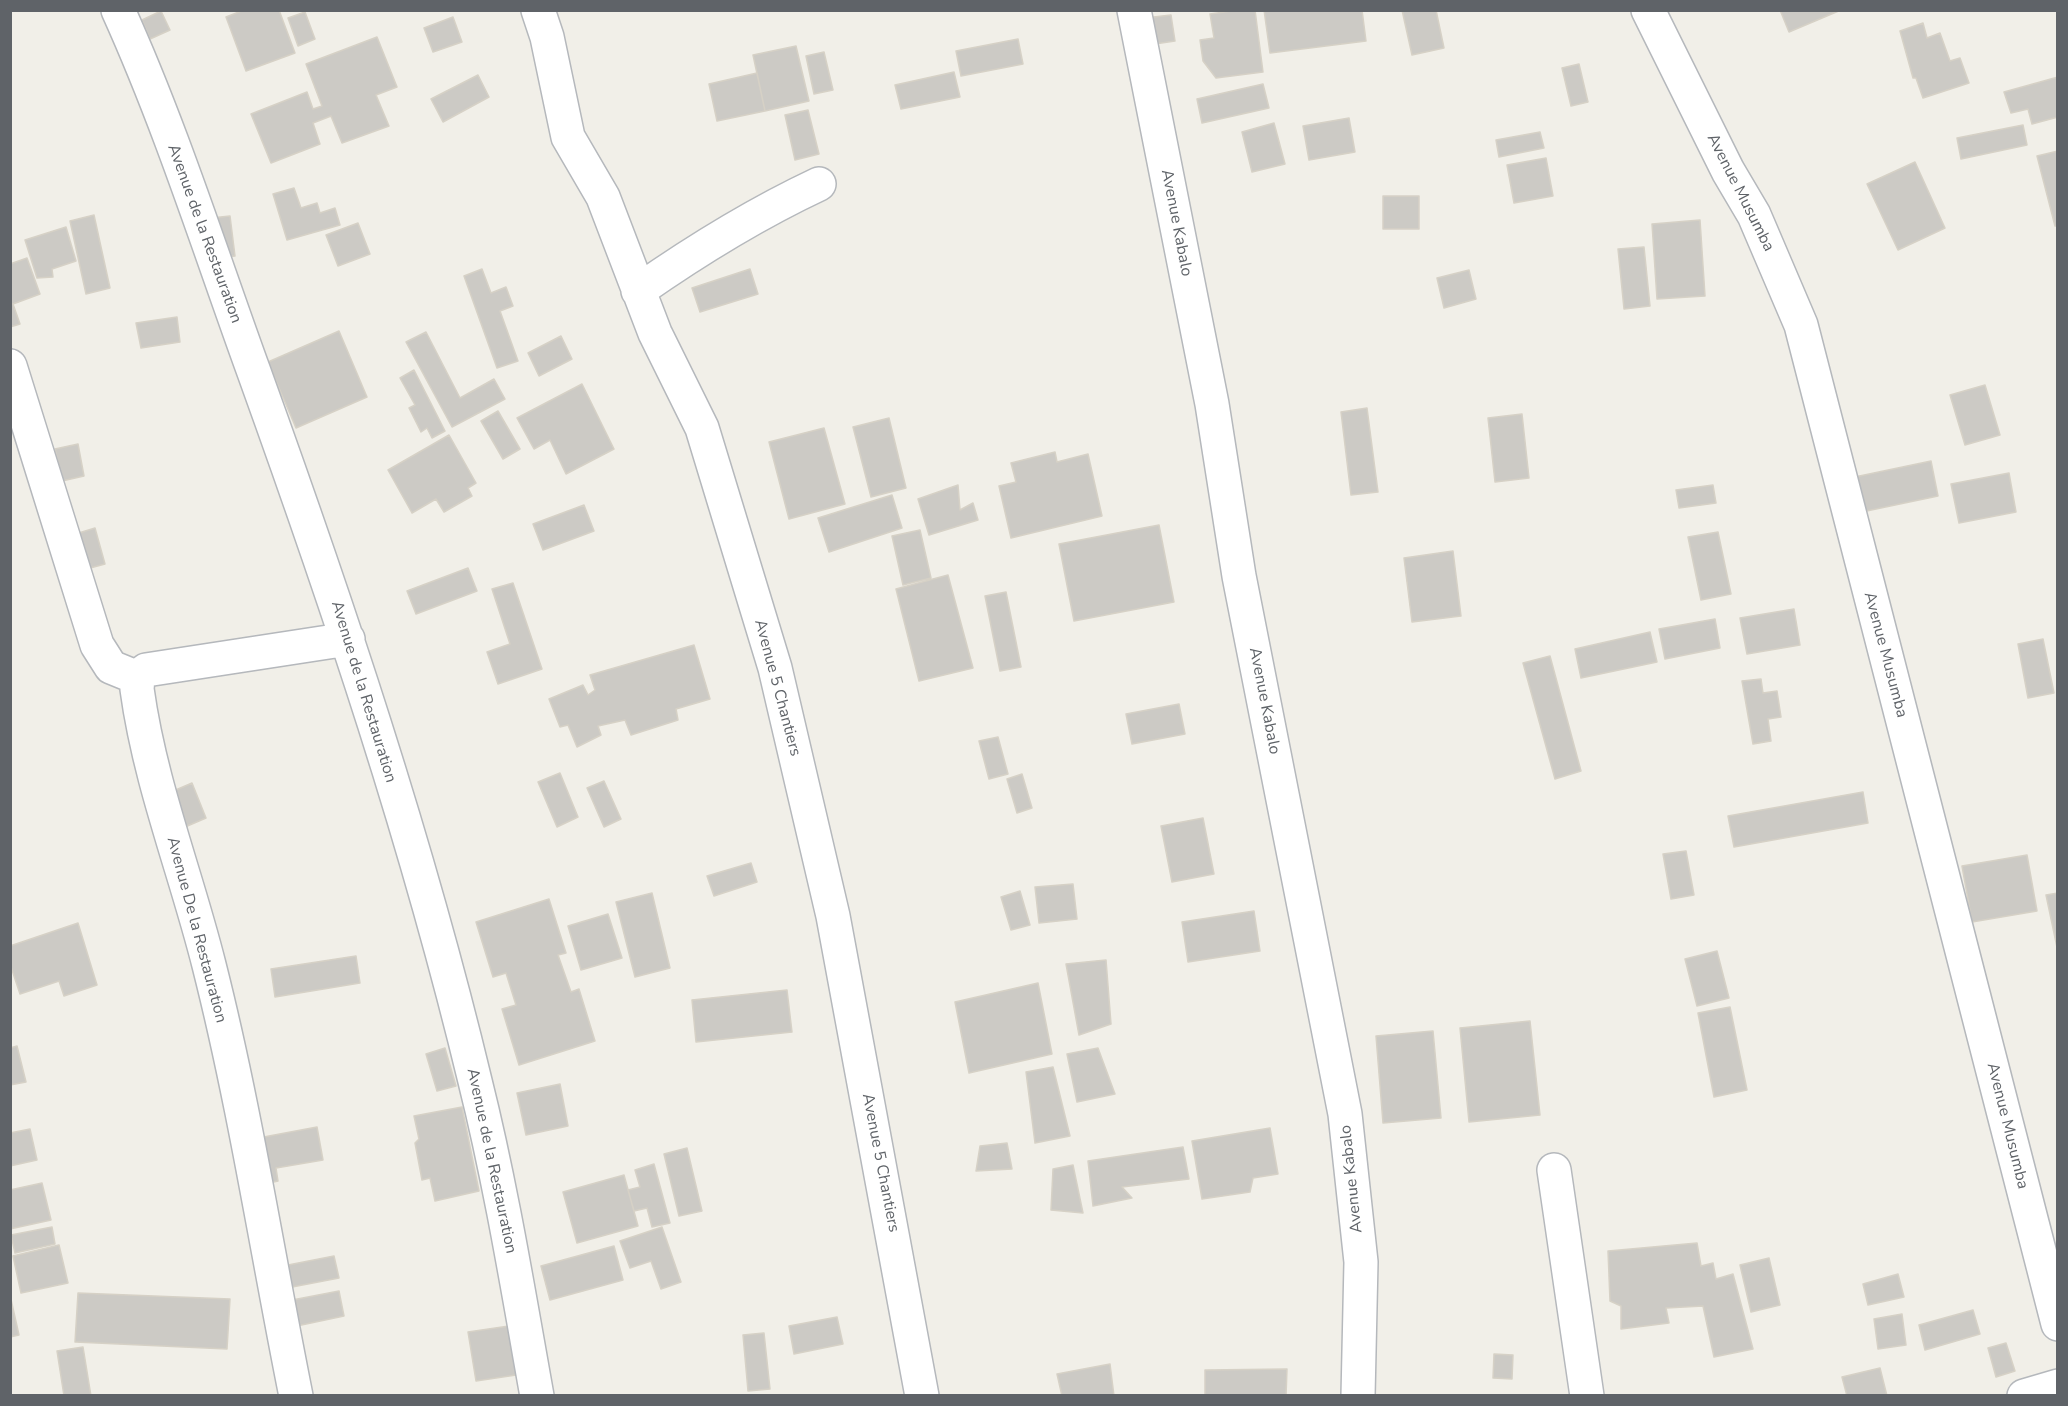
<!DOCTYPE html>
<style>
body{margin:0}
#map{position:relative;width:2068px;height:1406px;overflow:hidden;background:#f1efe8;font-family:"Nunito Sans",sans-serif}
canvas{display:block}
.frame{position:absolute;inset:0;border:12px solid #5f6368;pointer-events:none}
</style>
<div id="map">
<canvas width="2068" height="1406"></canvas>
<div class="frame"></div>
</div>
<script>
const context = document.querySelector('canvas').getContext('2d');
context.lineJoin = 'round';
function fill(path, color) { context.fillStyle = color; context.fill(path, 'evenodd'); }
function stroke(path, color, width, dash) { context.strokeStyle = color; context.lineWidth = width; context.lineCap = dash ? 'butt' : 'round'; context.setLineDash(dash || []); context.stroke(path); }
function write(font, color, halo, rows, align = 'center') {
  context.font = font + ' "Nunito Sans",sans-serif'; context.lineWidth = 6; context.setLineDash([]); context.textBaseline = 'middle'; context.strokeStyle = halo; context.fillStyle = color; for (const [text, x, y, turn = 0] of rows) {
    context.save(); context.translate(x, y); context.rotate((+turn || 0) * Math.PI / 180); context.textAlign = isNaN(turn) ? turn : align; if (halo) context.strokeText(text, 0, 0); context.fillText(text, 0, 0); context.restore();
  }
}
const building = new Path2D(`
 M 244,10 L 279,10 L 295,53 L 246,71 L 226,17 Z
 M 1238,10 L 1255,10 L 1263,72 L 1216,78 L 1203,61 L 1200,40 L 1214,38 L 1210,14 Z
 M 1264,10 L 1362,10 L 1366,41 L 1270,53 Z
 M 1402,10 L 1436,10 L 1444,48 L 1412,55 Z
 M 1780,10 L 1841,10 L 1789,32 Z
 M 161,11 L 170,30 L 150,39 L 142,20 Z
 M 305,12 L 315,39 L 298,46 L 288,18 Z
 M 1171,15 L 1175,41 L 1148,45 L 1145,18 Z
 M 453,17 L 462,42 L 433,52 L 424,28 Z
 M 1923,23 L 1927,38 L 1940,33 L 1950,61 L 1960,58 L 1969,83 L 1923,98 L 1916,78 L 1913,78 L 1900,31 Z
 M 377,37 L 397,87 L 376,95 L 389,126 L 342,143 L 331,116 L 313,123 L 320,144 L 271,163 L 251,114 L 307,92 L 313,109 L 322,106 L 306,64 Z
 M 1018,39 L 1023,64 L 961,76 L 956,51 Z
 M 796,46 L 809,101 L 765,111 L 753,55 Z
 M 824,52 L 833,90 L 814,94 L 806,56 Z
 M 1579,64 L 1588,102 L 1571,106 L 1562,68 Z
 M 954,72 L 960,97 L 901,109 L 895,85 Z
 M 757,73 L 765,111 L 717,121 L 709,84 Z
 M 478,75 L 489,97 L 443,122 L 431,99 Z
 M 2058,77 L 2058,117 L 2032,124 L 2028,109 L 2011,113 L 2004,92 Z
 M 1263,84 L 1269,108 L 1202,123 L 1197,99 Z
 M 808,110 L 819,154 L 795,160 L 785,115 Z
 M 1349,118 L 1355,152 L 1309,160 L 1303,126 Z
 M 1274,123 L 1285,164 L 1252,172 L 1242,132 Z
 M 2023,125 L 2027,145 L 1961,159 L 1957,138 Z
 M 1540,132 L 1544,148 L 1499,157 L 1496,140 Z
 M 2058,151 L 2058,226 L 2055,226 L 2037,156 Z
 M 1546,158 L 1553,196 L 1514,203 L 1507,165 Z
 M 1915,162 L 1945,228 L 1898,250 L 1867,184 Z
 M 294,188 L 301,208 L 317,203 L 320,213 L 335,208 L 340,225 L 287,240 L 273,194 Z
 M 1383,196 L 1419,196 L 1419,229 L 1383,229 Z
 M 94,215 L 110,288 L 86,294 L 70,221 Z
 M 230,216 L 235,256 L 216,258 L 211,218 Z
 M 1700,220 L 1705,296 L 1657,299 L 1652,224 Z
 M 358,223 L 370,254 L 338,266 L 326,235 Z
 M 66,227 L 76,261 L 52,269 L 53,277 L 37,278 L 25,240 Z
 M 1644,247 L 1650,306 L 1624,309 L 1618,249 Z
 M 27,258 L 40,294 L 13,304 L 20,324 L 10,327 L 10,264 Z
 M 482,269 L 491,293 L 506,287 L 513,306 L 500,311 L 518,361 L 497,368 L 464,276 Z
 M 750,269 L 758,294 L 700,312 L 692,288 Z
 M 1469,270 L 1476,299 L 1444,308 L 1437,278 Z
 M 177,317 L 180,342 L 141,348 L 136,323 Z
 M 339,331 L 367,397 L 296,428 L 268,362 Z
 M 426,332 L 460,398 L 494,379 L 505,399 L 452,427 L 406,342 Z
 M 561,336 L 572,359 L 539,376 L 528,353 Z
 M 414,370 L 445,431 L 432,438 L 427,428 L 421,432 L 409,408 L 415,405 L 400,378 Z
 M 582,384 L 614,449 L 566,474 L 550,440 L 534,449 L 517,418 Z
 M 1985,385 L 2000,435 L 1965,445 L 1950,395 Z
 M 1367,408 L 1378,492 L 1351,495 L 1341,412 Z
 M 498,411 L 520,449 L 503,459 L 481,421 Z
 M 1522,414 L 1529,478 L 1495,482 L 1488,418 Z
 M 889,418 L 906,488 L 871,497 L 853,427 Z
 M 824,428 L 845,504 L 789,519 L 769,442 Z
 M 449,435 L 476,483 L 468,488 L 472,496 L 444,512 L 436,499 L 412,513 L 388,470 Z
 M 78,444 L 84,476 L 62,481 L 55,449 Z
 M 1055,452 L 1057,462 L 1088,454 L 1102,516 L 1011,538 L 999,486 L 1016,482 L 1011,463 Z
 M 1931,461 L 1938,496 L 1857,513 L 1850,478 Z
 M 2009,473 L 2016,512 L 1959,523 L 1951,484 Z
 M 958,485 L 960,510 L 973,503 L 978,520 L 929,535 L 918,499 Z
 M 1713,485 L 1716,503 L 1679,508 L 1676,490 Z
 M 892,495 L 902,528 L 829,552 L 818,518 Z
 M 584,505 L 594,531 L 543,550 L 533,524 Z
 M 1159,525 L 1174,602 L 1074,621 L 1059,544 Z
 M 95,528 L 105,564 L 79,571 L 69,536 Z
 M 920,530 L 931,578 L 903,585 L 892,536 Z
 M 1718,532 L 1731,594 L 1701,600 L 1688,537 Z
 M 1453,551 L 1461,616 L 1412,622 L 1404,558 Z
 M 468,568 L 477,591 L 416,614 L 407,591 Z
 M 948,575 L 973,668 L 919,681 L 896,589 Z
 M 513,583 L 542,669 L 498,684 L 487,652 L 510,644 L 492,589 Z
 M 1006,592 L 1021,667 L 1000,671 L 985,596 Z
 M 1794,609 L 1800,645 L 1747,654 L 1740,618 Z
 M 1715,619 L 1720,648 L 1665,659 L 1659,629 Z
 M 1650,632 L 1657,662 L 1581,678 L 1575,649 Z
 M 2043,639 L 2054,693 L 2028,698 L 2018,644 Z
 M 694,645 L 710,699 L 676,709 L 678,720 L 631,735 L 625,720 L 598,726 L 601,735 L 577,747 L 568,725 L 560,727 L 549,699 L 583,685 L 588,695 L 595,690 L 590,675 Z
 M 1550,656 L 1581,771 L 1555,779 L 1523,663 Z
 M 1761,679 L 1763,693 L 1777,691 L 1781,717 L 1768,719 L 1771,741 L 1753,744 L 1742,681 Z
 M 1179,704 L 1185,734 L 1132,744 L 1126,714 Z
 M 998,737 L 1008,774 L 989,779 L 979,741 Z
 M 560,773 L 578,817 L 557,827 L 538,782 Z
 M 1022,774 L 1032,808 L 1017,813 L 1007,779 Z
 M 604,781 L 621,819 L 604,827 L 587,788 Z
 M 192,783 L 206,818 L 185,827 L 171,792 Z
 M 1863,792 L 1868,823 L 1734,847 L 1728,816 Z
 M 1203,818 L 1214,874 L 1172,882 L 1161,826 Z
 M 1686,851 L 1694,895 L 1671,899 L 1663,854 Z
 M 2027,855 L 2037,911 L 1972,922 L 1962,866 Z
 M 751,863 L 757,882 L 714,896 L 707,876 Z
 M 1073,884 L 1077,919 L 1039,923 L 1035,887 Z
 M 1020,891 L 1030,925 L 1011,930 L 1001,897 Z
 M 652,893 L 670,968 L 635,977 L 616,902 Z
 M 2058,893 L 2058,952 L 2046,895 Z
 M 549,899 L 566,953 L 558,955 L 571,992 L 579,989 L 595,1041 L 519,1065 L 502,1009 L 516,1005 L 506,973 L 493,977 L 476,922 Z
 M 1254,911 L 1260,951 L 1188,962 L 1182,922 Z
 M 608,914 L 622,958 L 581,970 L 568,926 Z
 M 78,923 L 97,985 L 64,996 L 59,981 L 20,994 L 10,964 L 10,946 Z
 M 1717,951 L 1729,998 L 1697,1006 L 1685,959 Z
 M 356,956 L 360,983 L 275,997 L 271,969 Z
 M 1106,960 L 1111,1024 L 1079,1035 L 1066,964 Z
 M 1038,983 L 1052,1054 L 969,1073 L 955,1002 Z
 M 787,990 L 792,1032 L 696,1042 L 692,1000 Z
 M 1730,1007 L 1747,1090 L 1714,1097 L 1698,1013 Z
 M 1530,1021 L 1540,1115 L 1469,1122 L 1460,1028 Z
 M 1433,1031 L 1441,1118 L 1383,1123 L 1376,1036 Z
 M 17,1046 L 26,1082 L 10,1085 L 10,1048 Z
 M 445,1048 L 456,1086 L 437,1091 L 426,1054 Z
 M 1098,1048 L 1115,1094 L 1077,1102 L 1067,1054 Z
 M 1053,1067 L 1070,1136 L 1035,1143 L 1026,1072 Z
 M 560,1084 L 568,1126 L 526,1135 L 517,1093 Z
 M 462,1107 L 479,1191 L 435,1201 L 430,1178 L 422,1180 L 415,1143 L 419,1139 L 414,1116 Z
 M 317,1127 L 323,1160 L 276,1168 L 278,1181 L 261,1185 L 253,1139 Z
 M 1270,1128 L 1278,1174 L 1253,1178 L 1250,1192 L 1202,1199 L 1192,1141 Z
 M 30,1129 L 37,1160 L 10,1166 L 10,1133 Z
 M 1007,1143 L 1012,1169 L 976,1171 L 980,1146 Z
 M 1183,1147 L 1189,1179 L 1122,1187 L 1132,1198 L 1093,1206 L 1088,1161 Z
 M 687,1148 L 702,1211 L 679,1216 L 664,1154 Z
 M 654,1164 L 670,1223 L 652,1227 L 647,1208 L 634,1211 L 628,1190 L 640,1187 L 635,1170 Z
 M 1073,1165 L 1083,1213 L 1051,1210 L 1053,1169 Z
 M 624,1175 L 638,1226 L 577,1243 L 563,1192 Z
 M 42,1183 L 51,1220 L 10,1229 L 10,1190 Z
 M 52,1227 L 55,1244 L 15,1253 L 11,1235 Z
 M 662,1227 L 681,1282 L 661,1289 L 651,1261 L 630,1268 L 620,1241 Z
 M 1697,1243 L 1701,1266 L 1713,1263 L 1716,1279 L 1733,1274 L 1753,1349 L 1714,1357 L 1703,1306 L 1666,1308 L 1669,1323 L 1621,1329 L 1621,1306 L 1610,1301 L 1608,1251 Z
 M 59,1245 L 68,1283 L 21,1293 L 13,1256 Z
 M 614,1246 L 623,1280 L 550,1300 L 541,1266 Z
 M 334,1256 L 339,1278 L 287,1288 L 283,1266 Z
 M 1769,1258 L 1780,1305 L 1751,1312 L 1740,1265 Z
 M 1898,1274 L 1904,1297 L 1868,1305 L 1863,1284 Z
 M 339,1291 L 344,1316 L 292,1327 L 287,1301 Z
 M 78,1293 L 230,1299 L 227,1349 L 75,1342 Z
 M 10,1295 L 19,1335 L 10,1337 Z
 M 1973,1310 L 1980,1334 L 1925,1350 L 1919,1325 Z
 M 1902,1314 L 1906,1345 L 1878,1349 L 1874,1319 Z
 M 837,1317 L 843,1344 L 794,1354 L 789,1326 Z
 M 509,1326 L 516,1375 L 476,1381 L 468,1332 Z
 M 764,1333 L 770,1389 L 748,1391 L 743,1335 Z
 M 2006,1343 L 2015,1371 L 1996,1377 L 1988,1348 Z
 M 83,1347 L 91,1396 L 64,1396 L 57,1351 Z
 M 1494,1354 L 1513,1355 L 1512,1379 L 1493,1378 Z
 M 1110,1364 L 1114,1396 L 1062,1396 L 1057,1374 Z
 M 1880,1368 L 1887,1396 L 1847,1396 L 1842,1377 Z
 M 1287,1369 L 1286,1396 L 1205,1396 L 1205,1370 Z`);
const minor = new Path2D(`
 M 118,10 C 171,127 210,251 254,372 C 338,605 417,840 475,1081 C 501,1185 518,1290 537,1396
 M 538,10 L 547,37 L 568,137 L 603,197 L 655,333 L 702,428 L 775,668 L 833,916 L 922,1396
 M 1134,10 L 1212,404 L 1239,576 L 1345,1114 L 1361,1262 L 1358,1396
 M 1648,10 L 1728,171 L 1754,215 L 1801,325 L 2058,1324
 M 638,291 C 698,249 753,215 819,184
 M 10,366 L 97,645 L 111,667 L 138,678
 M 1554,1170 L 1587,1396
 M 296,1396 C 267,1252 245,1107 209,965 C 186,873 150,784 137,689 L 138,678 L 146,670 L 348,639
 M 2024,1396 L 2058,1386`);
const streetNames = [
 ["Avenue Musumba",1740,193,63],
 ["Avenue Kabalo",1176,223,79],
 ["Avenue de la Restauration",204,234,70],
 ["Avenue Musumba",1885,655,75],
 ["Avenue 5 Chantiers",777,688,75],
 ["Avenue de la Restauration",363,692,73],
 ["Avenue Kabalo",1264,701,79],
 ["Avenue De la Restauration",196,930,75],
 ["Avenue Musumba",2007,1126,76],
 ["Avenue de la Restauration",491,1161,78],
 ["Avenue 5 Chantiers",880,1163,79],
 ["Avenue Kabalo",1352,1179,-96]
];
fill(building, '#cccac5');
stroke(building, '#d6d1c6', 1.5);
stroke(minor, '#b5b8bc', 36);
stroke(minor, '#fff', 33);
write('16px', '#5f6368', '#fff', streetNames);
</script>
